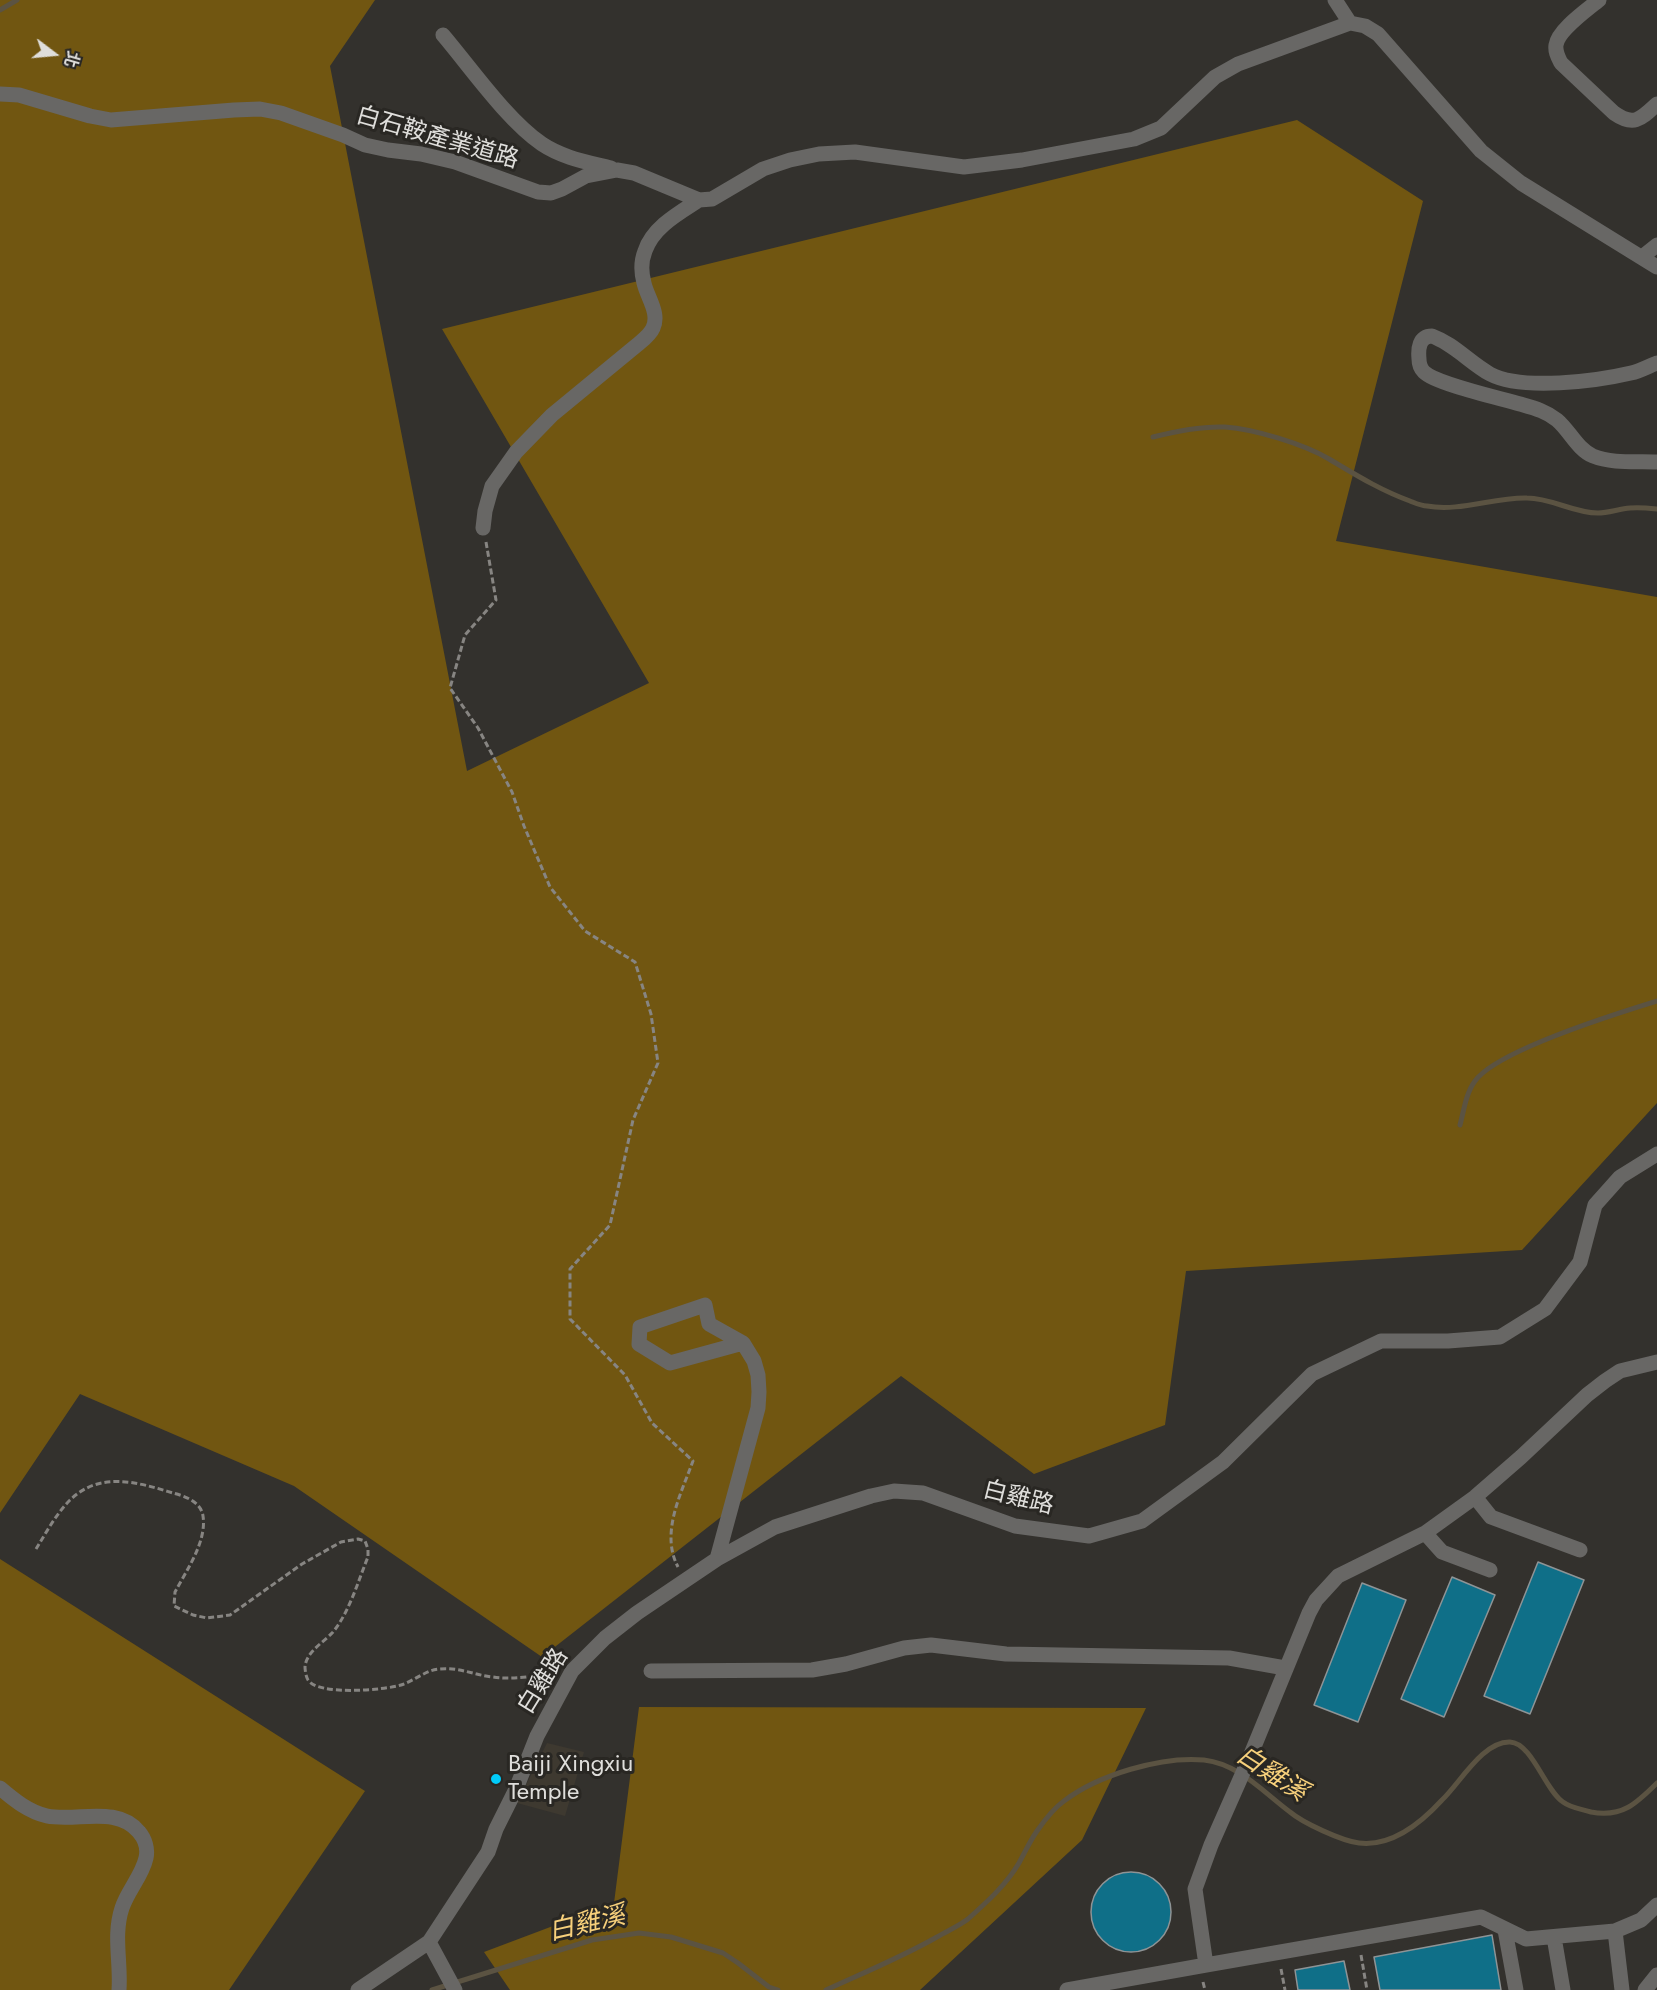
<!DOCTYPE html>
<meta charset="utf-8">
<style>
body{margin:0}
#map{position:relative;width:1657px;height:1990px;overflow:hidden;background:#33312d;font-family:Jost,"Noto Sans TC",sans-serif}
canvas{display:block}
.north{position:absolute;left:24px;top:24px;width:60px;height:60px;-webkit-text-stroke:4px #292723;paint-order:stroke;rotate:106deg;font-size:16px;font-weight:700;line-height:24px;text-align:center;color:#dfdedb}
.north::after{content:'';display:block;margin:auto;width:21px;height:27px;background:#dfdedb;clip-path:polygon(50% 0,100% 100%,50% 72%,0 100%)}
</style>
<div id="map">
<canvas width="1657" height="1990"></canvas>
<div class="north">北</div>
</div>
<script>
const context = document.querySelector('canvas').getContext('2d');
context.lineJoin = 'round';
function fill(path, color) { context.fillStyle = color; context.fill(path, 'evenodd'); }
function stroke(path, color, width, dash) { context.strokeStyle = color; context.lineWidth = width; context.lineCap = dash ? 'butt' : 'round'; context.setLineDash(dash || []); context.stroke(path); }
function write(font, color, halo, rows, align = 'center') {
  context.font = font + ' Jost,"Noto Sans TC",sans-serif'; context.lineWidth = 6; context.setLineDash([]); context.textBaseline = 'middle'; context.strokeStyle = halo; context.fillStyle = color; for (const [text, x, y, turn = 0] of rows) {
    context.save(); context.translate(x, y); context.rotate((+turn || 0) * Math.PI / 180); context.textAlign = isNaN(turn) ? turn : align; if (halo) context.strokeText(text, 0, 0); context.fillText(text, 0, 0); context.restore();
  }
}
const built = new Path2D(`
 M 547,1743 L 584,1752 L 565,1816 L 517,1803 Z`);
const forest = new Path2D(`
 M 0,0 L 375,0 L 330,66 L 467,771 L 649,683 L 442,329 L 1297,120 L 1423,201 L 1336,541 L 1657,597 L 1657,1103 L 1522,1250 L 1186,1271 L 1165,1425 L 1034,1474 L 901,1376 L 542,1657 L 294,1486 L 80,1394 L 0,1513 Z
 M 0,1559 L 365,1791 L 229,1990 L 0,1990 Z
 M 639,1707 L 1146,1708 L 1082,1840 L 920,1990 L 510,1990 L 484,1952 L 614,1903 Z`);
const stream = new Path2D(`
 M 0,10 L 17,0
 M 1153,437 C 1176,431 1201,426 1225,427 C 1254,429 1304,444 1329,459 C 1356,475 1380,490 1410,501 C 1415,503 1421,506 1427,506 C 1460,512 1494,497 1527,498 C 1552,498 1573,513 1598,513 C 1608,513 1619,509 1630,508 C 1639,507 1648,508 1657,509
 M 1460,1125 C 1464,1110 1466,1093 1475,1081 C 1497,1050 1618,1013 1657,1001
 M 432,1990 L 592,1940 L 639,1933 L 671,1937 L 723,1953 L 738,1963 L 769,1987 L 778,1990
 M 826,1990 C 863,1973 902,1957 937,1937 C 947,1931 959,1926 968,1919 C 987,1902 1006,1885 1019,1863 C 1025,1852 1030,1841 1037,1831 C 1044,1821 1054,1808 1064,1801 C 1098,1775 1161,1756 1204,1760 C 1239,1764 1263,1792 1290,1812 C 1303,1823 1342,1841 1359,1843 C 1392,1847 1421,1823 1442,1800 C 1460,1783 1483,1741 1510,1742 C 1532,1743 1545,1790 1563,1802 C 1571,1808 1581,1809 1591,1812 C 1622,1818 1637,1803 1657,1783`);
const building = new Path2D(`
 M 1538,1562 L 1584,1580 L 1530,1714 L 1484,1696 Z
 M 1452,1577 L 1495,1595 L 1444,1717 L 1401,1699 Z
 M 1362,1583 L 1406,1600 L 1358,1722 L 1314,1705 Z
 M1091 1912a40 40 0 1 1 80 0a40 40 0 1 1-80 0Z
 M 1492,1935 L 1501,1990 L 1380,1990 L 1374,1957 Z
 M 1344,1961 L 1350,1990 L 1298,1990 L 1295,1970 Z`);
const path = new Path2D(`
 M 486,542 L 496,600 L 465,635 L 450,688 L 478,728 L 512,792 L 524,826 L 550,887 L 585,931 L 635,962 L 651,1014 L 658,1063 L 633,1120 L 610,1225 L 570,1269 L 570,1319 L 625,1375 L 652,1423 L 693,1461 C 681,1494 660,1533 678,1567
 M 36,1549 C 46,1533 56,1514 70,1500 C 100,1471 137,1482 173,1493 C 185,1496 201,1502 203,1516 C 207,1542 186,1571 175,1592 L 174,1606 L 193,1615 L 207,1618 L 230,1615 L 302,1564 L 341,1542 L 358,1539 L 365,1541 L 368,1549 L 368,1557 C 358,1581 350,1611 333,1632 C 324,1642 306,1652 305,1667 C 305,1670 306,1677 308,1680 C 318,1696 385,1690 401,1685 C 414,1681 426,1670 439,1669 C 460,1667 473,1675 493,1677 C 513,1680 533,1676 552,1674
 M 1361,1955 L 1367,1990
 M 1281,1969 L 1285,1990
 M 1203,1982 L 1205,1990`);
const minor = new Path2D(`
 M 1335,0 L 1350,23
 M 1599,0 C 1587,10 1558,30 1556,45 C 1555,52 1558,57 1561,63 L 1614,113 C 1634,127 1641,119 1657,104
 M 443,35 C 471,68 507,120 542,144 C 563,158 587,162 611,168
 M 0,94 L 19,95 L 90,116 L 111,120 L 234,110 L 260,109 L 281,113 L 343,135 L 365,145 L 388,150 L 421,154 L 455,162 L 538,192 L 551,193 L 562,189 L 586,176 L 617,170 L 634,173 L 699,200 L 712,199 L 763,169 L 790,160 L 819,154 L 855,152 L 964,167 L 1022,160 L 1134,139 L 1161,128 L 1215,77 L 1238,64 L 1350,23 L 1365,26 L 1378,34 L 1481,151 L 1521,183 L 1657,267
 M 1642,257 L 1657,245
 M 1657,363 C 1649,366 1640,371 1631,373 C 1597,381 1522,391 1490,374 C 1470,363 1454,344 1432,336 C 1419,336 1418,349 1419,359 C 1419,364 1421,369 1424,372 C 1436,384 1500,398 1520,404 C 1534,408 1546,411 1557,420 C 1570,431 1577,449 1593,456 C 1612,464 1637,461 1657,462
 M 483,528 L 485,511 L 492,486 L 516,452 L 552,415 L 637,345 C 643,340 650,335 653,328 C 660,313 647,297 644,283 C 641,272 641,261 645,251 C 653,227 679,213 699,200
 M 1657,1362 L 1620,1371 L 1605,1381 L 1587,1395 L 1521,1457 L 1475,1497 L 1425,1533 L 1338,1576 L 1316,1600 L 1309,1613 L 1249,1759 L 1211,1845 L 1195,1889 L 1206,1965 L 1481,1917 L 1526,1939 L 1615,1931 L 1641,1920 L 1657,1905
 M 1475,1497 L 1491,1517 L 1580,1550
 M 1425,1533 L 1442,1552 L 1490,1570
 M 717,1559 L 758,1408 L 759,1392 L 758,1375 L 754,1361 L 743,1343 L 709,1324 L 705,1305 L 640,1327 L 639,1344 L 670,1363 L 743,1343
 M 651,1671 L 812,1670 L 846,1664 L 904,1648 L 931,1645 L 1006,1654 L 1229,1658 L 1285,1668
 M 0,1788 C 14,1800 29,1812 47,1816 C 77,1822 117,1805 139,1832 C 145,1839 148,1849 146,1858 C 142,1876 128,1890 122,1908 C 113,1935 121,1962 119,1990
 M 1505,1930 L 1516,1990
 M 1615,1931 L 1622,1990
 M 1554,1937 L 1563,1990
 M 429,1942 L 455,1990
 M 358,1990 L 429,1942 L 488,1852 L 496,1829 L 516,1789 L 537,1736 L 572,1671 L 605,1638 L 637,1613 L 717,1559 L 775,1527 L 871,1496 L 894,1491 L 923,1493 L 1015,1526 L 1089,1536 L 1142,1521 L 1223,1462 L 1312,1374 L 1381,1341 L 1448,1341 L 1500,1337 L 1545,1309 L 1580,1262 L 1595,1205 L 1620,1177 L 1657,1154
 M 1067,1990 L 1206,1965
 M 1645,1990 L 1657,1975`);
const markers = [
 [496,1779,6,"#01cbf9"]
];
const streetNames = [
 ["白石鞍產業道路",437,139,16],
 ["白雞路",1018,1499,14],
 ["白雞路",544,1682,-58]
];
const poiNames = [
 ["Baiji Xingxiu",508,1765],
 ["Temple",508,1793]
];
const waterNames = [
 ["白雞溪",1271,1775,33],
 ["白雞溪",587,1925,-13]
];
fill(built, '#3e3930');
fill(forest, '#715611');
stroke(stream, '#5b5342', 5);
fill(building, '#0f6f88');
stroke(building, '#8e9496', 1.5);
stroke(path, '#878582', 3, [6, 3]);
stroke(minor, '#686765', 15);
for (const [x, y, r, color] of markers) { const dot = new Path2D(); dot.arc(x, y, r, 0, 2 * Math.PI); context.fillStyle = color; context.fill(dot); stroke(dot, '#292723', 2); }
write('24px', '#dfdedb', '#292723', streetNames);
write('24px', '#dfdedb', '#292723', poiNames, 'left');
write('italic 26px', '#f7d07b', '#292723', waterNames);
</script>
